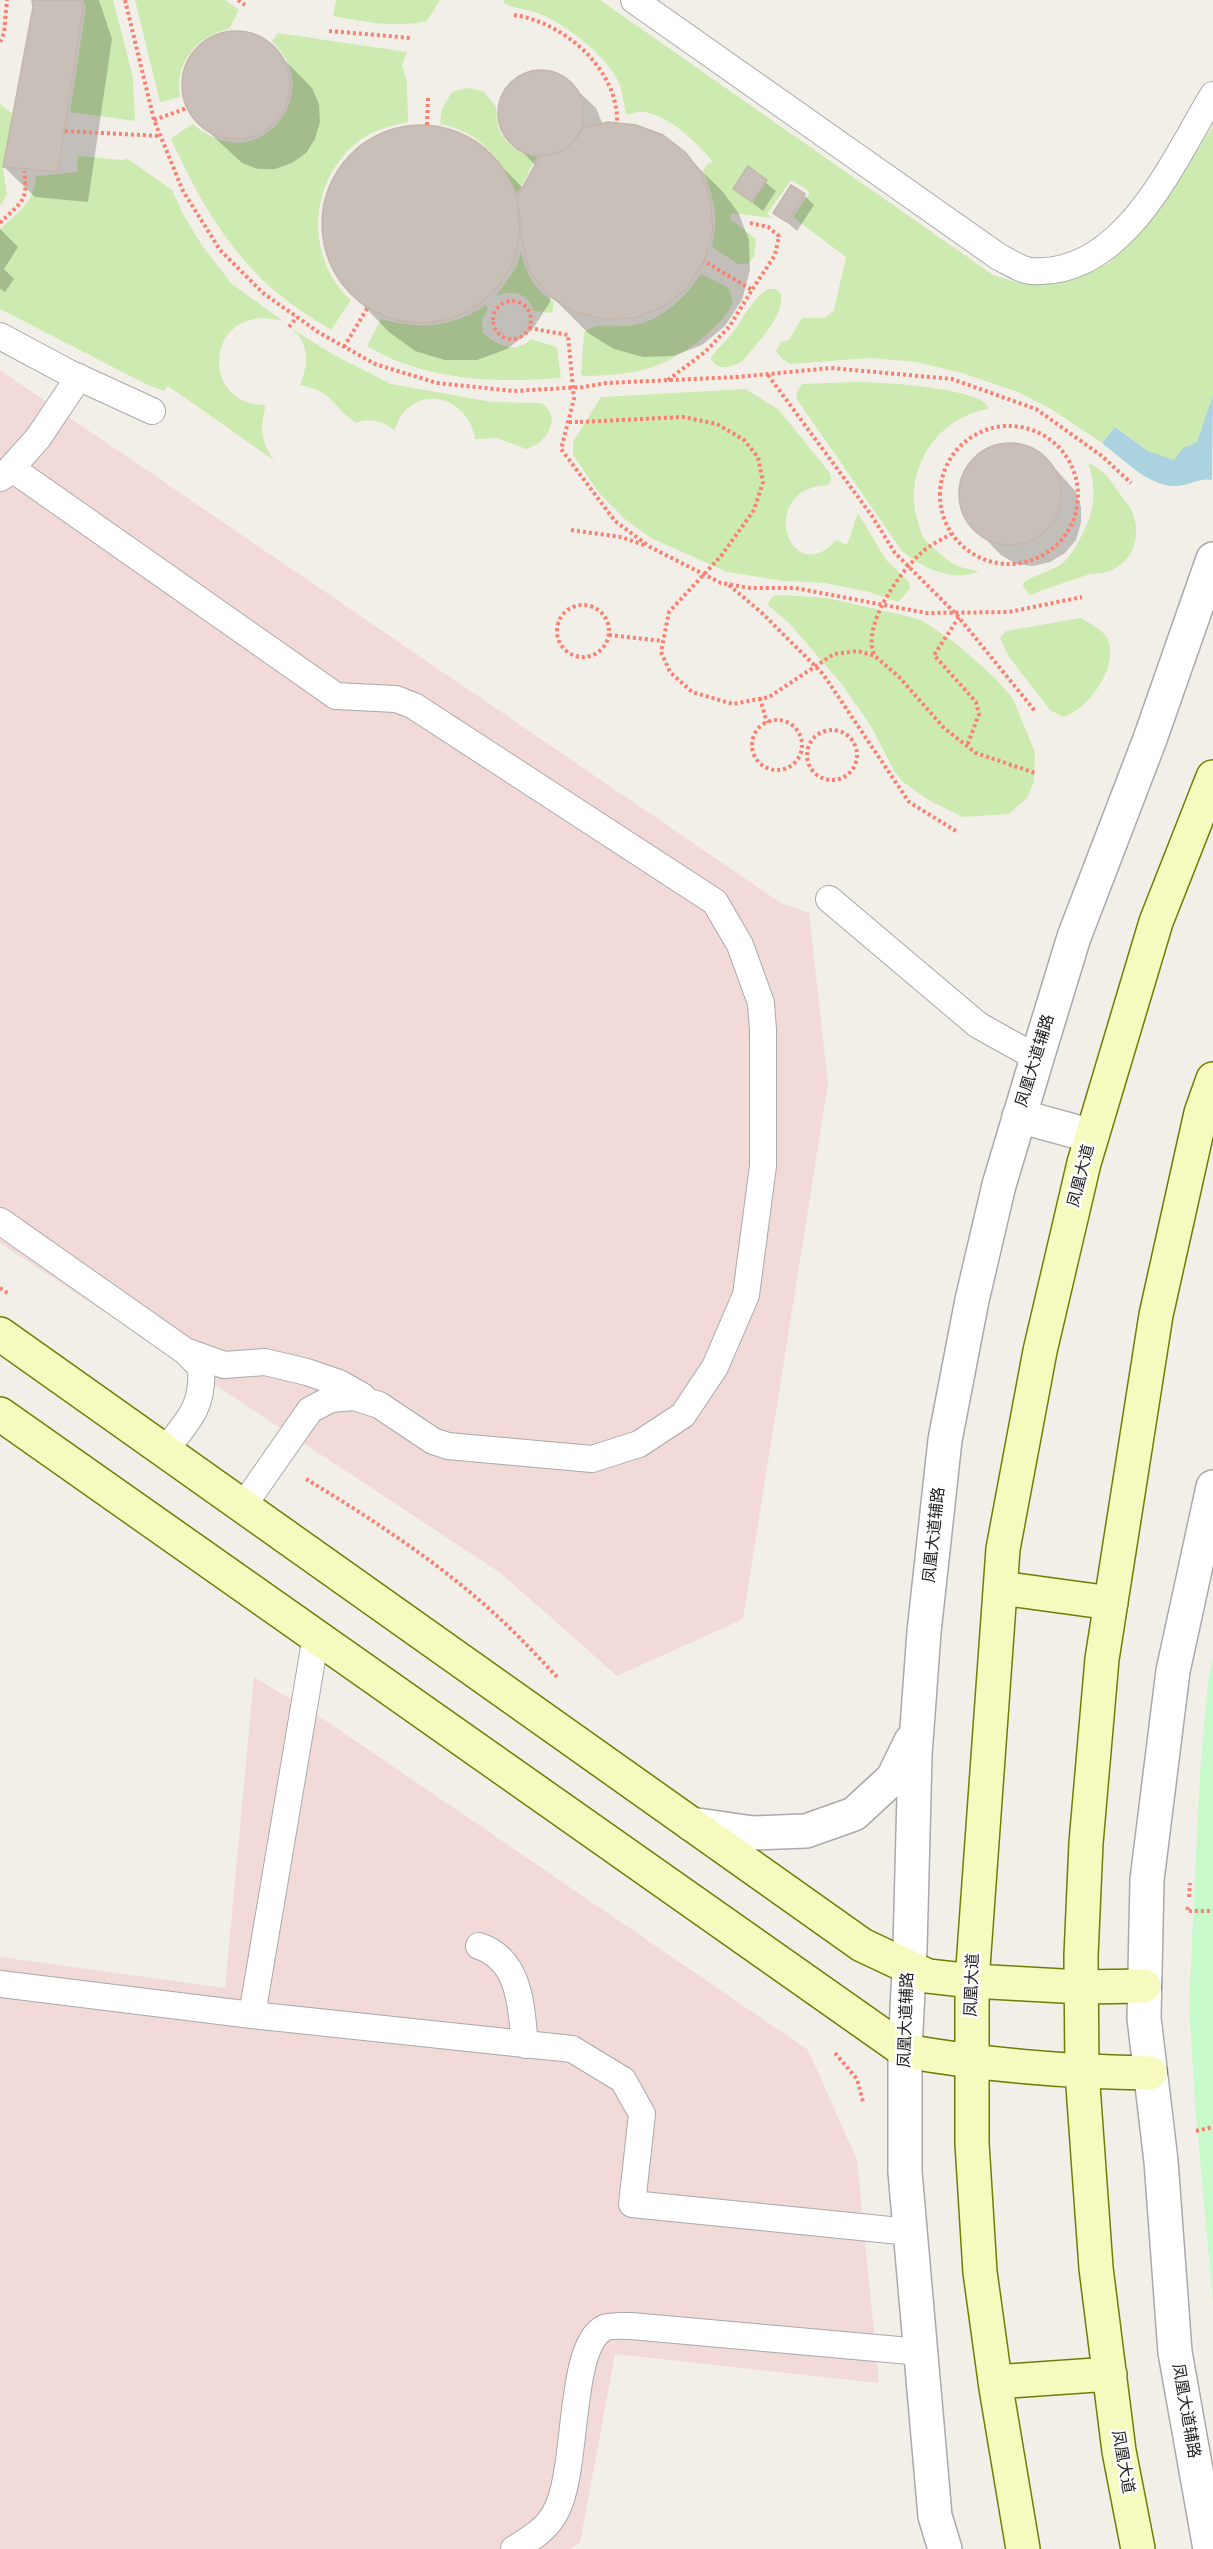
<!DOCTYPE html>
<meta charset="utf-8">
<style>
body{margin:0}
canvas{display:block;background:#f2efe9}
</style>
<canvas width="1213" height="2549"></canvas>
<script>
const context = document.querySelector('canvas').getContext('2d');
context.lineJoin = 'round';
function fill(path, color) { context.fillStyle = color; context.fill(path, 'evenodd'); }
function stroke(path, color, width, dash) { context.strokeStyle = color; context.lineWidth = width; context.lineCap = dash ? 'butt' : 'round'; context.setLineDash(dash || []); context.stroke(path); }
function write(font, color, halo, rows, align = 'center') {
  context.font = font + ' "Titillium Web","Noto Sans SC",sans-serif'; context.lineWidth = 5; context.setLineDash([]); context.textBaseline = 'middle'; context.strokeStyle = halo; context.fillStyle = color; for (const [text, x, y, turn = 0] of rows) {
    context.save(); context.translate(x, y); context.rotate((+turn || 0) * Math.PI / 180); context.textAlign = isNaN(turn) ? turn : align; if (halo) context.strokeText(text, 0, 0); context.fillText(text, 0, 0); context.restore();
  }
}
const commercial = new Path2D(`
 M 0,370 L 781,903 L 809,913 L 828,1084 L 743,1619 L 617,1676 L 502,1574 L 0,1243 Z
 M 254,1677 L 328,1722 L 808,2050 L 857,2160 L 879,2383 L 615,2354 L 580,2543 L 569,2549 L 0,2549 L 0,1957 L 225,1988 Z`);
const grass = new Path2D(`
 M 83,0 L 113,0 L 133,77 L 135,121 L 70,112 L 86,7 Z
 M 135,0 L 225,0 L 239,10 L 229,29 C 197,35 174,64 180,97 L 160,102 Z
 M 336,0 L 440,0 L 427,21 C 396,28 364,22 333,16 Z
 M 503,0 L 600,0 L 993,275 L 1013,281 L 1036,284 L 1062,281 L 1109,263 L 1137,232 L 1192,159 L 1213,125 L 1213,395 L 1197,443 L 1189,445 L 1173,461 L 1148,451 L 1116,427 L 1102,443 L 1051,409 L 1018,392 L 962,373 L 916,362 L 870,358 L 790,364 L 781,358 L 776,351 L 781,342 L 789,340 L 802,318 L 825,318 L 834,310 L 846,257 L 793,217 L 810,192 L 791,180 L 767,214 L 773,218 L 731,213 L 730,219 L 756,239 L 754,257 L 747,264 L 738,264 L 712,247 C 719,216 714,198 703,170 L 707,164 L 713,162 C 696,142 671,117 645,112 C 639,111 631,114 626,115 C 624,105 623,93 619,83 C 609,58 566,24 540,14 C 528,9 516,9 505,4 Z
 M 278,33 L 407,52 L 402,65 L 407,82 L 408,122 C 389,126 369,131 354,145 C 308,185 306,259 351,300 L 331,330 C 309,316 286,302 267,284 C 222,241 197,195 171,139 L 192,124 C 202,131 212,138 224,141 C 264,152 301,110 291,72 C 288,59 280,50 272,41 Z
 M 466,88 L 483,91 C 487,96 492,101 495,106 C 498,112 496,119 498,125 C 503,144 519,154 537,157 L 517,194 C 501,159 481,132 440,124 L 442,109 L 452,92 Z
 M 0,104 L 13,114 L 3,167 L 7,195 L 0,206 Z
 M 78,156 L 122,160 L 128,159 L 172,190 L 183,214 L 203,247 L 232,284 L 283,321 C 204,300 198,407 266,405 C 260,427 260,442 275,461 L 168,386 L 164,391 L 146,384 L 0,309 L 0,229 C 17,213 35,202 36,176 L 77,172 Z
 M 521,252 C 526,273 535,291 554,302 L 552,313 L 534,311 C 527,293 514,289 496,296 L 517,266 Z
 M 701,274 L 729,288 L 733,302 C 728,315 717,325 707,334 C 675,361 651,372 609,375 C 600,375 590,377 581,375 L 584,332 C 600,320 617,329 635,325 C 663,320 685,297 701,274 Z
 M 768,289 L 775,289 L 781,294 C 784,318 757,342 743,361 C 732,367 718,372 711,359 C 714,350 723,345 729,337 C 742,322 752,298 768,289 Z
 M 486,305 L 488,309 L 482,319 L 483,333 C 497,346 516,354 531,339 L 557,347 L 561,378 C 496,383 425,381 367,346 L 381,319 C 418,330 453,328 486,305 Z
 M 289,327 L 334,355 L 391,384 L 492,402 L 542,403 C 563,418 546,444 526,449 L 497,438 L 475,439 C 471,404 429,383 403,413 C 399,418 397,425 394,430 C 383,421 370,417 356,423 C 331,406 335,392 300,385 C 309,364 310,341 289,327 Z
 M 854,382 C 878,382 972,387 987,405 L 988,409 C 937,418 904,468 917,518 C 919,524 920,530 922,535 C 926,542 933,547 938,552 C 951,564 961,569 979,571 C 954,583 922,568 902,551 L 798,401 L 796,394 L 802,384 Z
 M 746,389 L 779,410 L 830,473 L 831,479 L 828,485 C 755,488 790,592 836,540 L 847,545 L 858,513 L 886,560 L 909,582 L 910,589 L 898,602 L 869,592 L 825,583 L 784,581 L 727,572 L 651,538 L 626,520 L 599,493 L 573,455 L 573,442 L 601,397 Z
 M 1088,463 C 1106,469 1115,488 1126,502 C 1143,523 1139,556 1114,569 C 1106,574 1095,573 1087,575 C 1068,581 1048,588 1030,595 L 1023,586 L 1024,582 C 1037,573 1053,572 1065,561 C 1070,556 1075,548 1078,542 C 1094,516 1098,492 1088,463 Z
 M 783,595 L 827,598 L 911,617 L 923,621 L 957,644 L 996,679 L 1013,699 L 1035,752 L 1034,782 L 1027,798 L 1009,814 L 963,817 L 930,801 L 903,782 L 894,771 L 871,726 L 840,682 L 789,623 L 769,606 L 768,603 L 773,596 Z
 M 1081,618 C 1089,623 1102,629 1107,638 C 1121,665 1088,710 1063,717 L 1050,710 L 1009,657 L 1000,638 L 1006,631 Z`);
const park = new Path2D(`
 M 1213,1656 L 1213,2304 L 1195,2103 L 1189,2003 L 1200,1773 L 1208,1681 Z`);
const water = new Path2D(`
 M 1213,395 L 1212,480 C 1201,477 1188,486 1175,486 C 1149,487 1122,458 1102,443 L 1115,427 L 1148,451 L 1174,460 L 1183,448 L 1197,442 Z`);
const shadow = new Path2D(`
 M 33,0 L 99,0 L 112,39 L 88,202 L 35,197 L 4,167 L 34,7 Z
 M 232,33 L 253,35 L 269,44 L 312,88 L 319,104 L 320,122 L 315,139 L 306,153 L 292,163 L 275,169 L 258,169 L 242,163 L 197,121 L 188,108 L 184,90 L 185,73 L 191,58 L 203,44 L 219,36 Z
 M 535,71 L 550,71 L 563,77 L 596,108 L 603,125 L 684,153 L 723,192 L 739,214 L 749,240 L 750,270 L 742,300 L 725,326 L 702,345 L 673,356 L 643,357 L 614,349 L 588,333 L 551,296 L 550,302 L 532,330 L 507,349 L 477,360 L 445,360 L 415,351 L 389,332 L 351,293 L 332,267 L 323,237 L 324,205 L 335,175 L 356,150 L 384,132 L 417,125 L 449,130 L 479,144 L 524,189 L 536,166 L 506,135 L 501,124 L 500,111 L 503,96 L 511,84 L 522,75 Z
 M 748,168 L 776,191 L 763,211 L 735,189 Z
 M 804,195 L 814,205 L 797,231 L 775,212 Z
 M 0,229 L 18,247 L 4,269 L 14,279 L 5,292 L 0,289 Z
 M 1001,444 L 1018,444 L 1032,449 L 1046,458 L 1076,492 L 1081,507 L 1081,523 L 1076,540 L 1065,553 L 1050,562 L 1033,566 L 1016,564 L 1001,555 L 968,521 L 961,505 L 961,488 L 965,473 L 974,459 L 986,450 Z`);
const building = new Path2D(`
 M 32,0 L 80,0 L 83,8 L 58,172 L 3,167 L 33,7 Z
 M182 85a54 54 0 1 1 108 0a54 54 0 1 1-108 0Z
 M498 113a43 43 0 1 1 86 0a43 43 0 1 1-86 0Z
 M 608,122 L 636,125 L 663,135 L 685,152 L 702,174 L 711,201 L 713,232 L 704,261 L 687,288 L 663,307 L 634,318 L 604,319 L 574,312 L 548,295 L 529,271 L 520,231 L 517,197 L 540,156 L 553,154 L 566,148 L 576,139 L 583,128 Z
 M322 224a99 99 0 1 1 198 0a99 99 0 1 1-198 0Z
 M 748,166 L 767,180 L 752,202 L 733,189 Z
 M 791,185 L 805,194 L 787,222 L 773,213 Z
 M959 494a51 51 0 1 1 102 0a51 51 0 1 1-102 0Z`);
const path = new Path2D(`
 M 125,0 L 154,120 L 183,191 L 220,250 L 263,293 L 318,332 L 375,364 L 437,383 L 514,391 L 583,387 L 606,383 L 737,377 L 831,368 L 952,379 L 1036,409 L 1102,456 L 1131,483
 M 238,0 L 245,5
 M 514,15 C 564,22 619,70 617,123
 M 329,31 L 411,38
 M 0,42 L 4,33 L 7,0
 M 154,120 L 187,108
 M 427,125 L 428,98
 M 65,131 L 160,136
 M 0,223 C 20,202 29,203 24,171
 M 750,223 L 768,227 L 779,236 L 775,255 L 752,290
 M493 320a19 19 0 1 1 38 0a19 19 0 1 1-38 0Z
 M 289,327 L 297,317
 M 529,328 L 568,335 L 574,399 L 561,449 L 615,521 L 650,547 L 721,583 L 750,588 L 795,588 L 926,613 L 1009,612 L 1082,597
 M 344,347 L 368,307
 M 768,375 L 872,516 L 895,553 L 956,614 L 1035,711
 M 668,380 L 705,352 L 729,327 L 752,290 L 704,261
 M 569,422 L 580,422
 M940 495a69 69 0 1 1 138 0a69 69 0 1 1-138 0Z
 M 571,530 L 621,537 L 647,546
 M 729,585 L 762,613 L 823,674 L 909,802 L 956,831
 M557 631a26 26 0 1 1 52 0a26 26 0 1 1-52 0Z
 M 959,617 L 934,655 L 976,702 L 979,714 L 967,746
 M 609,635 L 663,641
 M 760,698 L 767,723
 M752 745a25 25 0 1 1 50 0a25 25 0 1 1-50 0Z
 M807 755a25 25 0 1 1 50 0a25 25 0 1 1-50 0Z
 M 0,1288 L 9,1294
 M 306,1479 C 371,1518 442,1565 497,1616 C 519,1636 539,1658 559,1679
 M 1189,1897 L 1190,1883
 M 1188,1907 L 1187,1911 L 1213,1911
 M 835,2053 L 857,2079 L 863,2102
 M 1196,2131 L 1213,2127`);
const lane = new Path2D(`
 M 634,0 L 999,257 C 1008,261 1022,271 1032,271 C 1124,277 1173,161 1213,95
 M 0,336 L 69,373 L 152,411
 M 11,468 L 336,696 L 396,699 L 414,706 L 715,902 L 740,945 L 761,1003 L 763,1030 L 763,1166 L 746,1295 L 715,1367 L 683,1415 L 639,1444 L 592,1459 L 448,1446 L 433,1441 L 379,1405 L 354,1397 L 331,1399 L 310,1410 L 243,1506
 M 0,478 L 5,475 L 38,438 L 79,377
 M 829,899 L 978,1025 L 1037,1058
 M 0,1221 L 185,1351 L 201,1367 C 204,1407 188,1421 165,1450
 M 188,1352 L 224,1365 L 265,1362 L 307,1372 L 339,1383 L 362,1396
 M 479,1946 C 521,1960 521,2007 525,2045
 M 0,1984 L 252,2015 L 316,1636
 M 252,2015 L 572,2049 L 623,2080 L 642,2114 L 632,2204 L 910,2232
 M 514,2549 C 530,2539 546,2530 555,2513 C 579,2473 567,2347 604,2328 C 610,2325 624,2326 631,2326 L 921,2352`);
const street = new Path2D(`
 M 1019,1116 L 1092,1136
 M 691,1824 L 753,1833 L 806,1831 L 854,1814 L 893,1778 L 911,1741
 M 945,2549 L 935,2516 L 905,2172 L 905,2051 L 910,1949 L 915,1755 L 924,1632 L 945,1440 L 972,1300 L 999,1185 L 1037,1058 L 1074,937 L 1150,739 L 1213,559
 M 1210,2549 L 1175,2352 L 1161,2161 L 1144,2018 L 1147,1880 L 1173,1671 L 1213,1487`);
const secondary = new Path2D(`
 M 0,1334 L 862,1945 L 928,1976 L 972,1981 L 1081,1987 L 1144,1986
 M 0,1414 L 905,2051 C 986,2065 1067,2072 1150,2073
 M 1001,1588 L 1111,1603
 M 995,2382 L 1110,2374
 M 1023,2549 L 996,2388 L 980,2272 L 972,2143 L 972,1981 L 1003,1549 L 1040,1351 L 1084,1163 L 1156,922 L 1213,777
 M 1138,2549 L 1119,2451 L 1096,2268 L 1082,2072 L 1081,1956 L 1086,1843 L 1102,1659 L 1156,1315 L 1201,1113 L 1213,1079`);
const pathBridge = new Path2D(`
 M 580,422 L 683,417 L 717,424 L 744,440 L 758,457 L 763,482 L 754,510 L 721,556 L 669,612 L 661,652 L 670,672 L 692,692 L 733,704 L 769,697 L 834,654 L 858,651 L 875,656 L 899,677 L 944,728 L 976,753 L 1035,773
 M 874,654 C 862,626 899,573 920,554 C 928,546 941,540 951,534`);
const streetNames = [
 ["凤凰大道辅路",1036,1061,-73],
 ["凤凰大道",1082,1176,-76],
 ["凤凰大道辅路",935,1535,-84],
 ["凤凰大道",973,1985,-88],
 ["凤凰大道辅路",907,2020,-88],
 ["凤凰大道辅路",1185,2411,80],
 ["凤凰大道",1122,2462,80]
];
fill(commercial, '#f2dad9');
fill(grass, '#cdebb0');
fill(park, '#c8facc');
fill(water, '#aad3df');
fill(shadow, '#0003');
fill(building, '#c7bfb8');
stroke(building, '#c4b6ab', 1.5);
stroke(lane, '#a9a9a9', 28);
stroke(street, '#a9a9a9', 36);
stroke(secondary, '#707d05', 36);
stroke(path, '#fa8072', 4, [3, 3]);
stroke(lane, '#fff', 26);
stroke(street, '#fff', 33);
stroke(secondary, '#f7fabf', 33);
stroke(pathBridge, '#fa8072', 4, [3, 3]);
write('16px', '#222', '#fff', streetNames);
</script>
